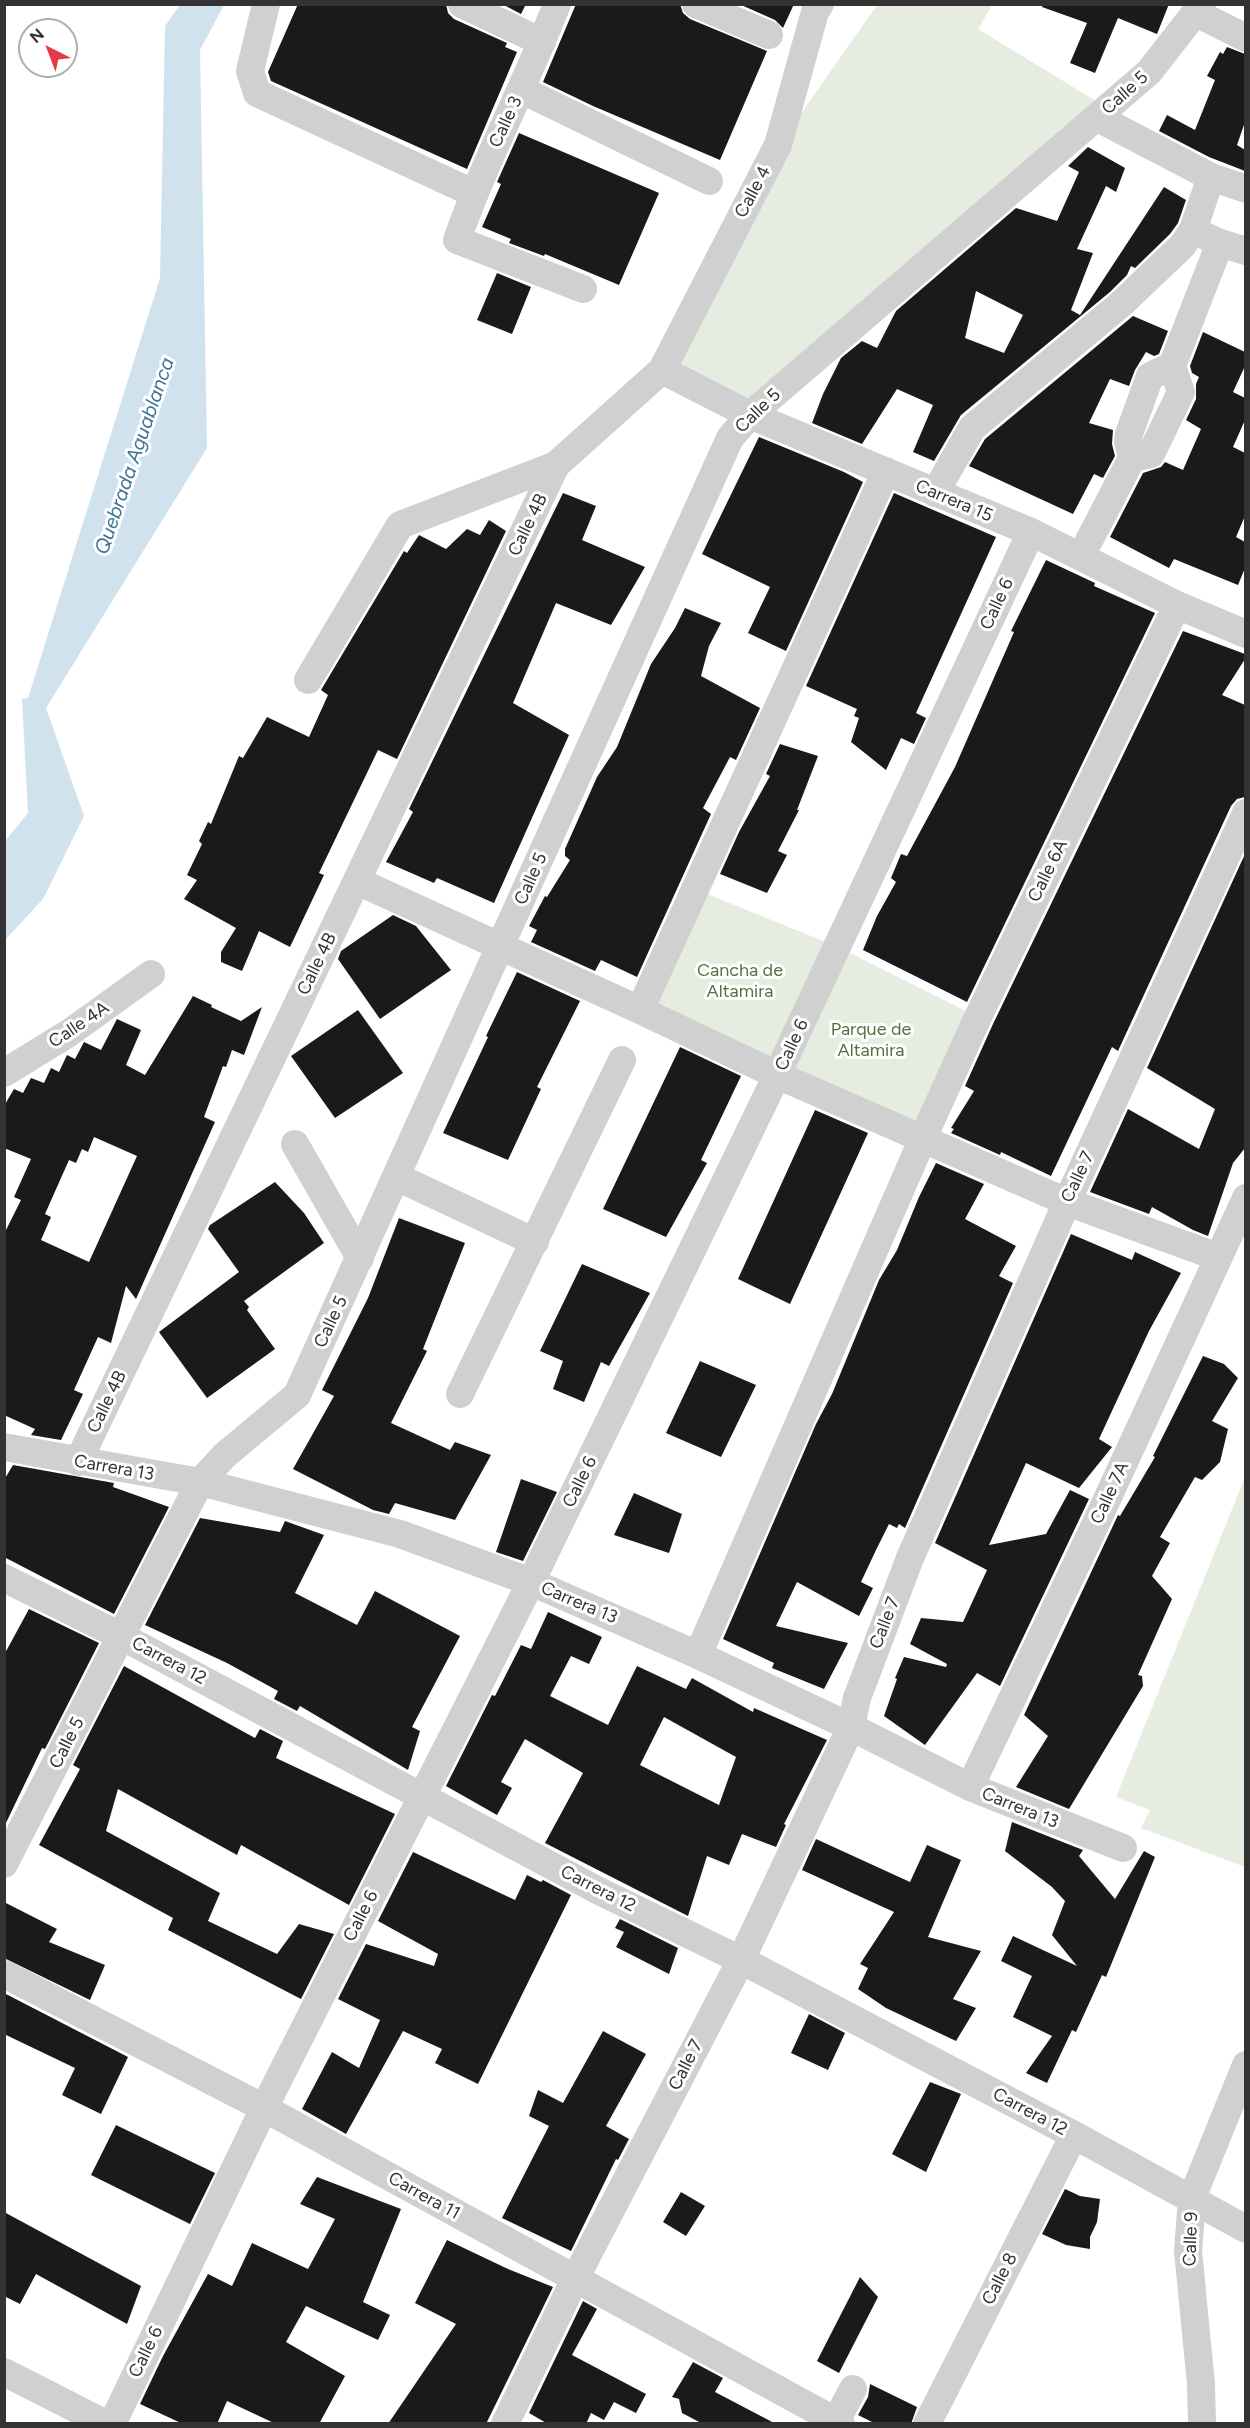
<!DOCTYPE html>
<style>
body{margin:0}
#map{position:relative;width:1250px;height:2428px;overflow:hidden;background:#fff;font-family:Figtree,sans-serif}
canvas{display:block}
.frame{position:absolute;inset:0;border:6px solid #333;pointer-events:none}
.north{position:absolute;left:18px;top:18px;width:60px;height:60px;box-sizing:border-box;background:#fff;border:2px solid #adadad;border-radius:50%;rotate:318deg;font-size:16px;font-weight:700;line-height:24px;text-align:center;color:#333}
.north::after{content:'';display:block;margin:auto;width:21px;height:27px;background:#e63946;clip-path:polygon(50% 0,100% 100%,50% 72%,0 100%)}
</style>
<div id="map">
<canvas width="1250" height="2428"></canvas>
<div class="frame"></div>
<div class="north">N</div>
</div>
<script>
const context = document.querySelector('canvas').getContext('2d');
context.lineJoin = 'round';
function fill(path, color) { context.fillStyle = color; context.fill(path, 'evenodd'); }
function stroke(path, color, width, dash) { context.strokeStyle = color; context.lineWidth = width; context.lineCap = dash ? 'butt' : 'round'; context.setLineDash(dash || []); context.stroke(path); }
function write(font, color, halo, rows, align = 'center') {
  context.font = font + ' Figtree,sans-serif'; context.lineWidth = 6; context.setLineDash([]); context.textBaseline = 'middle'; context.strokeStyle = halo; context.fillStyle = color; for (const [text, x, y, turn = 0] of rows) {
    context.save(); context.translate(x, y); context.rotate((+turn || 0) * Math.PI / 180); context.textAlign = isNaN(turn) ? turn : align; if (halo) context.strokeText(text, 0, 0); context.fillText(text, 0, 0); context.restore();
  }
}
const green = new Path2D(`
 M 877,5 L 992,5 L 978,29 L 1096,101 L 751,407 L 664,369 L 779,145 Z
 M 695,889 L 838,947 L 978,1017 L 923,1138 L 640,1010 Z
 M 1245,1477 L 1245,1867 L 1141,1828 L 1150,1810 L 1116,1797 Z`);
const water = new Path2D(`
 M 180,5 L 224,5 L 200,50 L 207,448 L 46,708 L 84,816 L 43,899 L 5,940 L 5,841 L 28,813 L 22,699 L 28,698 L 160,278 L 165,26 Z`);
const building = new Path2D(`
 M 298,4 L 446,4 L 448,13 L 454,19 L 507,43 L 505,47 L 517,52 L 467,169 L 271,81 L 268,72 Z
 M 502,4 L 526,4 L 521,14 Z
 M 576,4 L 680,4 L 683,13 L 690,19 L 767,51 L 720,160 L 593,106 L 543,82 Z
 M 739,4 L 794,4 L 783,28 L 775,20 Z
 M 1043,4 L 1169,4 L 1157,34 L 1118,18 L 1095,73 L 1070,63 L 1087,23 L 1042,7 Z
 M 1227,47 L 1245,54 L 1245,122 L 1237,145 L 1245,150 L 1245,171 L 1209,157 L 1159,131 L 1167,115 L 1195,130 L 1215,80 L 1207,76 L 1220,52 L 1223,54 Z
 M 519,133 L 659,193 L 619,285 L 545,254 L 544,256 L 509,243 L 511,239 L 482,227 L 501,184 L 497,182 Z
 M 1088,147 L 1125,168 L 1116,192 L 1106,186 L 1077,249 L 1093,253 L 1071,310 L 1080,315 L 1164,187 L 1186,200 L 1178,223 L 1170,234 L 1135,268 L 1131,266 L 1127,275 L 1110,292 L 961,415 L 934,461 L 913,452 L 933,405 L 897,389 L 862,444 L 812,423 L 823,394 L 841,358 L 862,341 L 877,348 L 896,311 L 1016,208 L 1057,221 L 1079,172 L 1068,166 ZM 976,291 L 1023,315 L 1004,353 L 965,338 Z
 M 497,273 L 531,287 L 512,334 L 477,320 Z
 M 1133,316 L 1168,331 L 1159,354 L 1154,356 L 1146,352 L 1135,370 L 1129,386 L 1110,379 L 1089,423 L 1113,430 L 1112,444 L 1115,456 L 1103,478 L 1094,474 L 1073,514 L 969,466 L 985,439 Z
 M 1203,332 L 1245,352 L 1245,366 L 1233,392 L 1245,398 L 1245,420 L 1233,447 L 1245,453 L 1245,516 L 1236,537 L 1245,542 L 1245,568 L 1238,585 L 1174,559 L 1169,568 L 1110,537 L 1143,473 L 1161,467 L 1165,462 L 1183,470 L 1201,429 L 1186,420 L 1196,399 L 1196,384 L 1199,377 L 1192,373 L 1190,366 Z
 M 759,437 L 844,472 L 863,482 L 786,651 L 748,633 L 770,587 L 702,554 Z
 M 563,493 L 596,506 L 582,540 L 645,567 L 611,625 L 556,603 L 513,703 L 569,735 L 494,903 L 437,878 L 434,883 L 386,862 L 413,812 L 409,809 Z
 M 894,493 L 996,537 L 916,713 L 926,718 L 914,744 L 901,738 L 886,770 L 851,742 L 859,718 L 854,716 L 857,709 L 806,686 Z
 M 489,520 L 506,531 L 397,759 L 378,750 L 319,873 L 324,875 L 290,947 L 259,931 L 242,971 L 221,962 L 221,952 L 236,928 L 184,899 L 197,880 L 187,875 L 202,844 L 199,841 L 208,822 L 211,824 L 239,756 L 243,758 L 267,717 L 309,737 L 328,695 L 321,690 L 404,551 L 407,553 L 419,535 L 446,549 L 467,529 L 480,535 Z
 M 1046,560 L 1095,583 L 1094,586 L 1155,613 L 967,1002 L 863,950 L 877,916 L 896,882 L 891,878 L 901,854 L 907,856 L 955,767 L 1014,632 L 1011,631 Z
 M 685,608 L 721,623 L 709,646 L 701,676 L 760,708 L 736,760 L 730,757 L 703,808 L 711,814 L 637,977 L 601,960 L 595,971 L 531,942 L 537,930 L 529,926 L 545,896 L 547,897 L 570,860 L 565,856 L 565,849 L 597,777 L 617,747 L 651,664 L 675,628 Z
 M 1183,631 L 1245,654 L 1245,659 L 1222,695 L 1245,705 L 1245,797 L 1237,799 L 1231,806 L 1118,1051 L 1112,1047 L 1051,1176 L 1001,1152 L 1000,1155 L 951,1133 L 954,1129 L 951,1128 L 974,1091 L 965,1086 L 993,1024 Z
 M 780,744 L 818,756 L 797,810 L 799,810 L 778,851 L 787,855 L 767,893 L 720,874 L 739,832 L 770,776 L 766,774 Z
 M 1245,854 L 1245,1148 L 1233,1163 L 1208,1236 L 1193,1230 L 1152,1207 L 1149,1214 L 1090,1192 L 1128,1109 L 1199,1149 L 1215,1109 L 1147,1068 Z
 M 393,915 L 416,926 L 451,970 L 380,1019 L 338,959 L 341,951 Z
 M 517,972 L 580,1001 L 537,1087 L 541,1089 L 508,1160 L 443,1133 L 488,1037 L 486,1036 Z
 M 193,996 L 212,1005 L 211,1007 L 241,1021 L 262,1007 L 244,1055 L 232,1050 L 226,1067 L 223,1066 L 204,1117 L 215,1122 L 136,1299 L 126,1286 L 111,1343 L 98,1337 L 74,1390 L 83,1394 L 61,1440 L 31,1435 L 35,1429 L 4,1415 L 4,1234 L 21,1200 L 14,1197 L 31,1159 L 4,1148 L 4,1106 L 14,1089 L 23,1093 L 31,1078 L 44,1083 L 51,1068 L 59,1072 L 67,1055 L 75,1059 L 84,1042 L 101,1050 L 117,1019 L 141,1030 L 126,1065 L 145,1075 ZM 94,1137 L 137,1156 L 89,1262 L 41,1240 L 51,1217 L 45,1214 L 69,1160 L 76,1163 L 82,1149 L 88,1152 Z
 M 358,1010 L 403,1073 L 335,1118 L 291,1056 Z
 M 680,1047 L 741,1076 L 701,1160 L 707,1163 L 666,1237 L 603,1209 Z
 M 815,1110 L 868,1133 L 790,1304 L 738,1279 Z
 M 936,1163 L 984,1184 L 965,1219 L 1016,1246 L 999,1276 L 1013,1283 L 905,1528 L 899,1524 L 897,1528 L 889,1524 L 876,1550 L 861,1582 L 873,1588 L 859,1616 L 797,1582 L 776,1626 L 848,1643 L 824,1689 L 772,1668 L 774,1663 L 723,1639 L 816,1424 L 832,1394 L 879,1280 L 897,1250 L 919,1197 Z
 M 275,1182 L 304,1213 L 324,1243 L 244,1301 L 249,1307 L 247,1310 L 275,1349 L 207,1398 L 159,1332 L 239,1272 L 208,1229 L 210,1225 Z
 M 399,1218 L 465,1243 L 423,1349 L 427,1351 L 391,1423 L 450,1450 L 455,1442 L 491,1455 L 455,1520 L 395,1503 L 389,1514 L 373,1510 L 293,1469 L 334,1396 L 322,1390 L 368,1298 Z
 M 1071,1234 L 1132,1260 L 1135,1252 L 1181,1273 L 1149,1331 L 1099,1439 L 1112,1447 L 1079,1488 L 1026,1463 L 989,1545 L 1046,1534 L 1070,1490 L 1089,1499 L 1000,1686 L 977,1673 L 925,1745 L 884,1716 L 897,1679 L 895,1678 L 904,1657 L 946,1667 L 947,1664 L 910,1644 L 921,1618 L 963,1622 L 987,1570 L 935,1543 Z
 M 582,1264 L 650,1293 L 609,1366 L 601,1362 L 584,1402 L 553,1389 L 563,1361 L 540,1351 Z
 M 1203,1356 L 1224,1364 L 1238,1378 L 1212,1421 L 1228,1429 L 1220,1462 L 1202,1480 L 1195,1477 L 1160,1537 L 1170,1543 L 1152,1576 L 1172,1599 L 1138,1675 L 1142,1676 L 1143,1686 L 1069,1809 L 1016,1787 L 1048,1736 L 1024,1715 L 1118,1515 L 1120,1516 L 1155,1457 L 1153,1456 Z
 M 700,1361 L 756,1385 L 721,1457 L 666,1433 Z
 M 13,1465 L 114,1483 L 113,1487 L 169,1507 L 114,1614 L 4,1557 L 4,1480 Z
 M 521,1479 L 557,1492 L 523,1561 L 496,1552 Z
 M 634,1493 L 682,1514 L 669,1553 L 614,1535 Z
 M 200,1518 L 280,1532 L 285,1521 L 324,1535 L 295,1593 L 357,1625 L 375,1591 L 460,1636 L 412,1727 L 420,1731 L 408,1770 L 300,1706 L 297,1711 L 274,1699 L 278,1691 L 227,1663 L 145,1625 Z
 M 29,1609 L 99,1643 L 45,1749 L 42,1748 L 4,1827 L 4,1655 Z
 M 548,1612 L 602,1637 L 589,1664 L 571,1656 L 550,1696 L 608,1725 L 637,1666 L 686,1689 L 692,1678 L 753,1712 L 754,1708 L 827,1740 L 784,1824 L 786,1825 L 776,1847 L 742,1834 L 729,1865 L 707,1856 L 688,1916 L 545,1843 L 583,1773 L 525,1739 L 501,1782 L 512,1788 L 497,1815 L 446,1786 L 492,1695 L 495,1696 L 521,1645 L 531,1649 ZM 664,1717 L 736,1757 L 719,1805 L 640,1765 Z
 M 124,1666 L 255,1738 L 260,1729 L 283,1741 L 276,1758 L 395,1814 L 349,1905 L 241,1845 L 237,1855 L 118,1789 L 106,1831 L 220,1893 L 208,1921 L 277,1954 L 299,1924 L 334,1934 L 301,1999 L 168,1930 L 173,1918 L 39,1845 L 80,1769 L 73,1765 Z
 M 1012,1822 L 1083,1850 L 1079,1856 L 1115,1899 L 1144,1851 L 1155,1857 L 1106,1977 L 1102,1975 L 1076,2032 L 1072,2030 L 1047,2083 L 1026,2073 L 1052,2036 L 1013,2017 L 1032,1976 L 1001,1961 L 1013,1936 L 1077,1966 L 1052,1935 L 1065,1901 L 1052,1887 L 1005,1851 Z
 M 816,1839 L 910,1882 L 927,1845 L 961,1860 L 928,1937 L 981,1951 L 953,1999 L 976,2008 L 956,2041 L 886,2008 L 858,1989 L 868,1968 L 860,1964 L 894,1912 L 802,1870 Z
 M 413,1852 L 515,1900 L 527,1875 L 541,1882 L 543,1880 L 571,1895 L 478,2084 L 435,2063 L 442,2049 L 403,2031 L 346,2134 L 302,2109 L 332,2052 L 359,2068 L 380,2020 L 338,1999 L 366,1944 L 434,1966 L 438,1954 L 378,1921 Z
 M 4,1902 L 57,1929 L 49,1942 L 105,1965 L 90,2000 L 4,1958 Z
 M 620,1919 L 678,1948 L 669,1974 L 616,1947 L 624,1932 L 615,1928 Z
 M 4,1993 L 128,2057 L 101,2114 L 62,2095 L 75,2068 L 4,2034 Z
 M 809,2014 L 845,2033 L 828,2070 L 791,2053 Z
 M 603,2031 L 646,2054 L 606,2126 L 629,2139 L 618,2160 L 616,2159 L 571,2251 L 502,2218 L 549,2126 L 529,2116 L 538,2090 L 563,2103 Z
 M 930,2082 L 961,2094 L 926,2172 L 892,2154 Z
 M 116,2125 L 215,2173 L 190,2224 L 91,2175 Z
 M 317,2177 L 401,2209 L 363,2302 L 390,2315 L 378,2340 L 306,2306 L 286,2342 L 345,2376 L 319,2424 L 276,2424 L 227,2401 L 217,2424 L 183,2424 L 140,2404 L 163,2356 L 208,2274 L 232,2286 L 252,2243 L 308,2269 L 335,2219 L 300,2204 Z
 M 1065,2189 L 1080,2196 L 1100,2199 L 1097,2222 L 1090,2237 L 1090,2249 L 1066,2245 L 1042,2234 Z
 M 681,2192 L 705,2206 L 686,2236 L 663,2222 Z
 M 4,2212 L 141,2286 L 127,2324 L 36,2274 L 20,2304 L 4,2296 Z
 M 447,2240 L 508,2269 L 553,2287 L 486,2424 L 388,2424 L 456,2324 L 415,2303 Z
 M 860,2277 L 878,2297 L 839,2373 L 817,2361 Z
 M 583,2301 L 597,2309 L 572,2355 L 646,2394 L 636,2413 L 614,2402 L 604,2420 L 591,2413 L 586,2424 L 548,2424 L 529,2413 Z
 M 693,2362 L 723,2378 L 715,2392 L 776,2424 L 703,2424 L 682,2413 L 679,2399 L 672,2397 Z
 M 870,2384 L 917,2407 L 911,2424 L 876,2424 L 858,2415 L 868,2397 Z`);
const minor = new Path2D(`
 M 266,4 L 250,71 L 257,93 L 473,193
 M 462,4 L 542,42
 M 557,4 C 526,84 485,160 457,240 L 583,289
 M 696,4 L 769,35
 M 1196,13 L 1246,38
 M 522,90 L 709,181
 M 1098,118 L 1211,177 L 1246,189
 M 1211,177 L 1193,230 L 1220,243 L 1246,251
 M 662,370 L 750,415 L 1031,532 L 1177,605 L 1246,634
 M 1132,458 L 1151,454 L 1181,392 L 1172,366
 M 935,493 L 972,428 L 1121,304 L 1183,245 L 1193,230
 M 1081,556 L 1132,458 L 1128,441 L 1129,434 L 1150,376 L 1172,366 L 1220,243
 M 308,680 L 400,525 L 556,465 L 662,370 L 778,145 L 815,12 L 820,4
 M 357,881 L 640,1010 L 777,1075 L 1067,1202 L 1218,1257
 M 640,1010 L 886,471
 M 4,1073 L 69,1033 L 151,974
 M 295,1144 L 360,1258
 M 397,1177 L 535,1242
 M 460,1394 L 622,1060
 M 4,1447 L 200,1482 L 400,1534 L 531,1582 L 698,1655 L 851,1727 L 970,1787 L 1123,1848
 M 78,1462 L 556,465
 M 4,1578 L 121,1636 L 599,1891 L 741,1960 L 1074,2135 L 1246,2229
 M 698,1655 L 923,1138 L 978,1017 L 1177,605
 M 970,1787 L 1097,1521 L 1246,1198
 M 4,1864 L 200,1482 L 225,1455 L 297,1395 L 730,438 L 750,415 L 1149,72 L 1202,4
 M 4,1974 L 264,2108 L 841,2424
 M 4,2372 L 106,2424
 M 836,2421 L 853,2389
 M 112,2424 L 264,2108 L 531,1582 L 777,1075 L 1031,532
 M 505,2424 L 575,2279 L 741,1960 L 851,1727 L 857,1698 L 910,1558 L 1067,1202 L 1246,813
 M 927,2424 L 1074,2135
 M 1202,2424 L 1201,2384 L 1188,2251 L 1192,2198 L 1246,2065`);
const streetNames = [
 ["Calle 5",1125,93,-42],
 ["Calle 3",506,122,-65],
 ["Calle 4",753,192,-62],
 ["Calle 5",758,411,-44],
 ["Carrera 15",954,501,23],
 ["Calle 4B",528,525,-64],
 ["Calle 6",997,604,-65],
 ["Calle 6A",1048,871,-64],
 ["Calle 5",531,879,-66],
 ["Calle 4B",317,964,-64],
 ["Calle 4A",79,1025,-34],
 ["Calle 6",792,1045,-65],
 ["Calle 7",1078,1177,-65],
 ["Calle 5",331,1322,-65],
 ["Calle 4B",107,1402,-64],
 ["Carrera 13",114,1468,10],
 ["Calle 6",580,1482,-64],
 ["Calle 7A",1110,1493,-65],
 ["Carrera 13",579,1603,23],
 ["Calle 7",885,1623,-69],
 ["Carrera 12",169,1661,28],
 ["Calle 5",67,1743,-63],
 ["Carrera 13",1020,1808,22],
 ["Carrera 12",598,1889,27],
 ["Calle 6",361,1916,-63],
 ["Calle 7",686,2065,-63],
 ["Carrera 12",1030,2112,28],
 ["Carrera 11",424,2196,29],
 ["Calle 9",1191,2239,-88],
 ["Calle 8",1000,2279,-63],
 ["Calle 6",146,2352,-64]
];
const parkNames = [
 ["Cancha de",740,971],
 ["Altamira",740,992],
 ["Parque de",871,1030],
 ["Altamira",871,1051]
];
const waterNames = [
 ["Quebrada Aguablanca",135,456,-71]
];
fill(green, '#e6ecdf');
fill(water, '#cfe2ee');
fill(building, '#1a1a1a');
stroke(minor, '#d0d0d0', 28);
write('18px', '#333', '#fff', streetNames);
write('18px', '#56703f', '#fff', parkNames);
write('italic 20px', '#3f7597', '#fff', waterNames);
</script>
